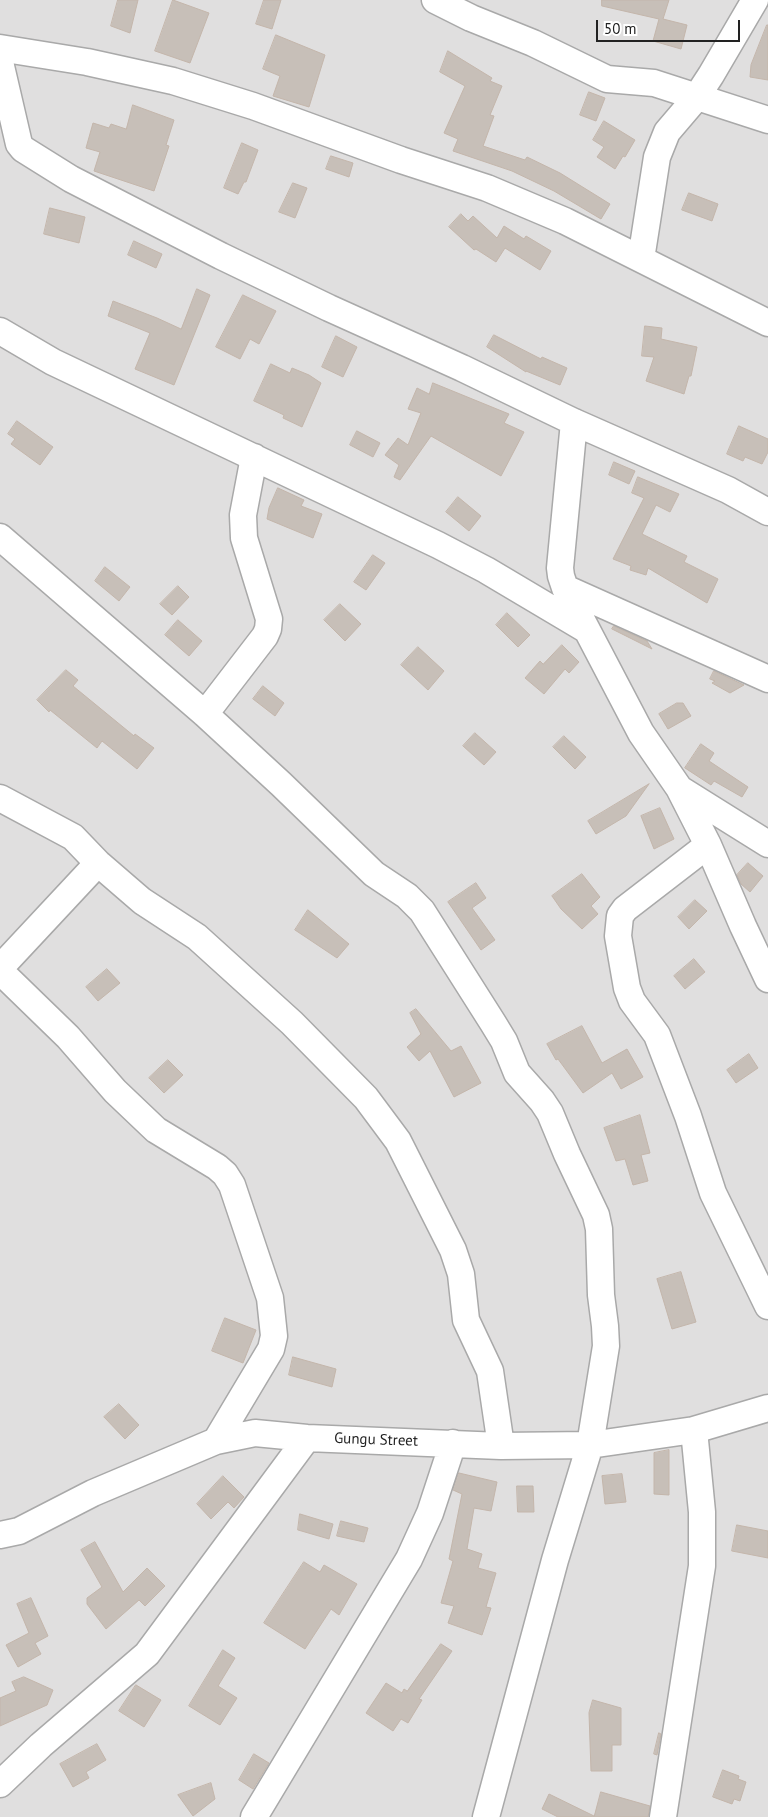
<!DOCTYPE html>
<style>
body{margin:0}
#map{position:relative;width:768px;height:1817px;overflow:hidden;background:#f2efe9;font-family:"PT Sans",sans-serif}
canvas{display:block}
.scale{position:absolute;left:596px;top:20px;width:144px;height:22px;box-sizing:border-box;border:2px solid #222;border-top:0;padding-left:6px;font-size:15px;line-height:18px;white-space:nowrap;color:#222;-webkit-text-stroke:4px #fff;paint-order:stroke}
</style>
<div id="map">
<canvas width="768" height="1817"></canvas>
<div class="scale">50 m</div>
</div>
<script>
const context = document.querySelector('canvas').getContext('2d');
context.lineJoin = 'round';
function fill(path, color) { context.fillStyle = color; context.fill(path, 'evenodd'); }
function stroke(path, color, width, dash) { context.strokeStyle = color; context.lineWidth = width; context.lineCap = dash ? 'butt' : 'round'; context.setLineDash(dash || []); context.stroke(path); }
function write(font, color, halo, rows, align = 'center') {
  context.font = font + ' "PT Sans",sans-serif'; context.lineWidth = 4.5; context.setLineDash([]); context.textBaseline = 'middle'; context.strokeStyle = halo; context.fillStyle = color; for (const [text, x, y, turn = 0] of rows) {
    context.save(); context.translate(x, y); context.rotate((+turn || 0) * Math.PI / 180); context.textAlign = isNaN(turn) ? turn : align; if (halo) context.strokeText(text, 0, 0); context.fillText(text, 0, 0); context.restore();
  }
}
const residential = new Path2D(`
 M 0,0 L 768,0 L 768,1817 L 0,1817 Z`);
const building = new Path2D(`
 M 118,0 L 138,0 L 130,33 L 111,26 Z
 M 173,0 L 209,13 L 190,63 L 155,51 Z
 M 264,0 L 281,0 L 272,29 L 256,24 Z
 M 602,0 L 669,0 L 663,19 L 687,25 L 681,49 L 653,41 L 659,19 L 602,6 Z
 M 767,25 L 768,25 L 768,80 L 750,77 L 751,65 Z
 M 276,35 L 325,55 L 309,107 L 273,96 L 280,76 L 263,69 Z
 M 448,51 L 492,78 L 490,81 L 502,86 L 490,115 L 494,116 L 483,146 L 525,160 L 527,157 L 560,173 L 610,204 L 601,219 L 554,191 L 512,171 L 453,151 L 458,139 L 444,133 L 465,86 L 440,72 Z
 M 589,92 L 605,98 L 596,121 L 580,115 Z
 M 133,105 L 174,120 L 166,145 L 169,146 L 154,191 L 94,171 L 100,152 L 86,148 L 93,123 L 109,128 L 111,124 L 126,129 Z
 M 604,121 L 635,140 L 625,157 L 623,156 L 615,169 L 597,157 L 604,147 L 593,140 Z
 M 242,143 L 258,150 L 246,182 L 244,182 L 238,194 L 224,188 Z
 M 331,156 L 353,163 L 349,177 L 326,169 Z
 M 293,183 L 307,188 L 295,218 L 279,212 Z
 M 689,193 L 718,204 L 712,221 L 682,210 Z
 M 50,208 L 85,217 L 79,243 L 44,234 Z
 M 461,214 L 468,221 L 473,216 L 497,238 L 504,226 L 524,239 L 526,236 L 551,251 L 540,270 L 505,248 L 496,262 L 476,249 L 474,250 L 449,227 Z
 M 134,241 L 162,254 L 156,268 L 128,255 Z
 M 197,289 L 210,295 L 174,385 L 135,369 L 150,333 L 108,316 L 113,301 L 157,318 L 181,329 Z
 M 243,295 L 276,311 L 259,344 L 250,339 L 240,359 L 216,347 Z
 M 645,326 L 662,328 L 661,339 L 697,347 L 691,376 L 689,376 L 684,394 L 646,381 L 654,357 L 642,356 Z
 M 494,335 L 541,359 L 542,357 L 567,368 L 560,385 L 526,371 L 526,372 L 487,347 Z
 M 336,336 L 357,347 L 343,377 L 322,367 Z
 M 271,364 L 290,373 L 292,368 L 309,375 L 321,383 L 302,427 L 283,418 L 284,415 L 254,401 Z
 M 433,383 L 509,414 L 504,423 L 524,432 L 501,476 L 431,436 L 400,480 L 394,477 L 399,465 L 385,455 L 398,438 L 408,445 L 421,413 L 408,409 L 417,388 L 429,394 Z
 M 17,421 L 53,447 L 40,465 L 11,444 L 15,439 L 8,434 Z
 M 739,426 L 768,439 L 768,452 L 762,464 L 745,457 L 743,461 L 727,454 Z
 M 357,431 L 380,443 L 373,457 L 350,445 Z
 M 614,462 L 635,471 L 629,484 L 609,475 Z
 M 638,477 L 679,494 L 670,512 L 656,505 L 642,534 L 687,556 L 684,562 L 718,579 L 707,603 L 648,568 L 646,575 L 630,570 L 631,566 L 613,559 L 644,498 L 632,493 Z
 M 278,488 L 304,500 L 301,506 L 322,514 L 313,538 L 267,519 L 269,508 Z
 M 458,497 L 481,516 L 469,531 L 446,512 Z
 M 373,555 L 385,563 L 366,590 L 354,582 Z
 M 105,567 L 130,587 L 119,601 L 95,581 Z
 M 178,586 L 189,597 L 172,615 L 160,604 Z
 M 340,604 L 361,624 L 345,641 L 324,620 Z
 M 507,613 L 530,635 L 518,647 L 496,625 Z
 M 178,620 L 202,641 L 189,656 L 165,635 Z
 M 614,626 L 647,641 L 652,649 L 612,629 Z
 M 562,645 L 579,662 L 569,673 L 565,669 L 544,694 L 525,678 L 540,661 L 543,664 Z
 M 418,647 L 444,671 L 428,690 L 401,665 Z
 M 66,670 L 78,680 L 73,686 L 134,736 L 135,734 L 154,748 L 137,769 L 102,741 L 97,748 L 50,710 L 49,712 L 37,700 Z
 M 714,671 L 744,685 L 730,693 L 712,683 L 715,681 L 710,679 Z
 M 263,686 L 284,703 L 275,716 L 253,699 Z
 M 677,703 L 683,703 L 691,716 L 668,729 L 659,714 Z
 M 475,733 L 496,752 L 484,765 L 463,746 Z
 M 564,736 L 586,757 L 575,769 L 553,747 Z
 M 701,744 L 714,753 L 709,761 L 748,787 L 742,797 L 714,781 L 711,785 L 685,768 Z
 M 649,784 L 626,816 L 596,834 L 588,821 Z
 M 660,808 L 674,839 L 654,849 L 641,816 Z
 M 748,863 L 763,876 L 750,892 L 741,884 L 737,875 Z
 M 582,874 L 600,897 L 591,906 L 598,914 L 582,929 L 561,909 L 552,896 Z
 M 476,883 L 486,898 L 472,908 L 495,940 L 481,950 L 448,902 Z
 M 695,900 L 707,911 L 689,929 L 678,917 Z
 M 308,910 L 349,944 L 337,958 L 295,930 Z
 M 694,959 L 705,972 L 685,989 L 674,976 Z
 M 107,969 L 120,983 L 98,1001 L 86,987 Z
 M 416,1009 L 451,1051 L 461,1046 L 481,1083 L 454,1097 L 430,1051 L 419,1061 L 407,1047 L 421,1034 L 410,1013 Z
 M 582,1026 L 602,1063 L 627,1049 L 643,1077 L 621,1089 L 612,1073 L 583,1093 L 558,1059 L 556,1060 L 547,1044 Z
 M 749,1054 L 758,1068 L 736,1083 L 727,1070 Z
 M 168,1060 L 183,1075 L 164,1093 L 149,1078 Z
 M 640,1115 L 650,1153 L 641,1155 L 648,1181 L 633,1185 L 625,1159 L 616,1161 L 604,1128 Z
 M 681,1272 L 696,1322 L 672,1329 L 657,1279 Z
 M 225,1318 L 256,1330 L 243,1363 L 212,1351 Z
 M 293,1357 L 336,1369 L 332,1387 L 289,1375 Z
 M 119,1404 L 139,1425 L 125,1439 L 104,1417 Z
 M 669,1450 L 669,1495 L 654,1494 L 654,1453 Z
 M 459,1473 L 497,1482 L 491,1511 L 474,1508 L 467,1549 L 482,1554 L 478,1568 L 496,1573 L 486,1607 L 491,1608 L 482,1635 L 448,1623 L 454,1606 L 441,1603 L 453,1561 L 449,1559 L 462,1494 L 453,1490 Z
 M 622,1474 L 626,1502 L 605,1504 L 602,1476 Z
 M 223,1476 L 244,1497 L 234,1508 L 228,1502 L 211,1519 L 197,1504 Z
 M 517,1486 L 533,1486 L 534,1512 L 518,1512 Z
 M 300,1514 L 333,1524 L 329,1539 L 298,1530 Z
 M 341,1521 L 368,1528 L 364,1542 L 337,1536 Z
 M 737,1525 L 768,1531 L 768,1558 L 732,1551 Z
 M 95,1542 L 123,1592 L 147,1568 L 165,1586 L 145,1606 L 139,1600 L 106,1629 L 87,1604 L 87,1598 L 102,1587 L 81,1550 Z
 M 304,1562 L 320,1572 L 324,1565 L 357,1584 L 339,1615 L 331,1609 L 305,1649 L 264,1623 Z
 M 31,1598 L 48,1636 L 35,1643 L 41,1654 L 18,1667 L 6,1645 L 29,1633 L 17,1604 Z
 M 441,1644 L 452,1651 L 419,1699 L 422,1700 L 408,1723 L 401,1719 L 393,1731 L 366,1713 L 386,1683 L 402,1693 L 404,1689 L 407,1691 Z
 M 223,1650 L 235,1658 L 218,1686 L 237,1698 L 220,1725 L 189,1706 Z
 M 24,1677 L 53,1690 L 47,1705 L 0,1726 L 0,1698 L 16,1691 L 12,1682 Z
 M 136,1685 L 161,1700 L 144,1727 L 119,1711 Z
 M 593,1700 L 621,1708 L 621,1745 L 612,1745 L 612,1771 L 591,1771 L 589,1713 Z
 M 659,1733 L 661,1734 L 657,1755 L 654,1754 Z
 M 97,1744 L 106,1760 L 86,1772 L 89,1778 L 73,1787 L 60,1764 Z
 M 254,1754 L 269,1763 L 253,1789 L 239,1780 Z
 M 723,1770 L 739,1776 L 738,1779 L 746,1782 L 740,1801 L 734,1799 L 732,1804 L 713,1797 Z
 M 211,1783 L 215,1799 L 193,1816 L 178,1795 Z
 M 601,1792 L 650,1806 L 648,1817 L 558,1817 L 542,1809 L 549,1794 L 594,1816 Z`);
const minor = new Path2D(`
 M 435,0 L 471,18 L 533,43 L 607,79 L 654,83 L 768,120
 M 0,48 L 87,62 L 173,81 L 253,106 L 401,160 L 487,188 L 565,221 L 768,323
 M 0,62 L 19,144 L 23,149 L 71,179 L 221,256 L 329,308 L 462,368 L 574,422 L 728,490 L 768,512
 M 641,259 L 657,157 L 667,132 L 696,98 L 711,75 L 755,0
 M 0,331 L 53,362 L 438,545 L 486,570 L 587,630
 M 574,422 L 560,568 L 561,576 L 565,588 L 641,733 L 679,788 L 708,845 L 743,926 L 768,979
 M 0,537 L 205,714 L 281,784 L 374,874 L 407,896 L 422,911 L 493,1023 L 504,1041 L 517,1073 L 542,1101 L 550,1113 L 567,1154 L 596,1215 L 599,1229 L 601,1295 L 605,1326 L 606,1346 L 590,1445 L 555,1560 L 486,1817
 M 565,588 L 768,679
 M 205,714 L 265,636 L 268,629 L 269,619 L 244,538 L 243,515 L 254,457
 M 680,789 L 768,844
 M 0,798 L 73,837 L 98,863 L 142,901 L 197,937 L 292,1023 L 366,1098 L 398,1141 L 453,1250 L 461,1274 L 466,1320 L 490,1371 L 501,1446
 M 708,845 L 625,909 L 620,916 L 618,936 L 627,988 L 632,1001 L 657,1035 L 688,1116 L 713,1193 L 768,1306
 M 0,968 L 98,863
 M 0,971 L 68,1037 L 115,1091 L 156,1130 L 217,1167 L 225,1174 L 232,1185 L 270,1298 L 274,1336 L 271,1349 L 216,1441
 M 0,1535 L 19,1531 L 93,1493 L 216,1441 L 255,1433 L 307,1438 L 501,1446 L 590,1445 L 694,1430 L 768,1408
 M 0,1784 L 41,1745 L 147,1654 L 307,1438
 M 254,1817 L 409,1559 L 430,1513 L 453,1443
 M 663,1817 L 702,1566 L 702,1512 L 694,1430`);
const streetNames = [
 ["Gungu Street",376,1440,2]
];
fill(residential, '#e0dfdf');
fill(building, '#c7bfb8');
stroke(building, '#c4b6ab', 1);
stroke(minor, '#a9a9a9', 29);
stroke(minor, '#fff', 26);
write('15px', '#222', '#fff', streetNames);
</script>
